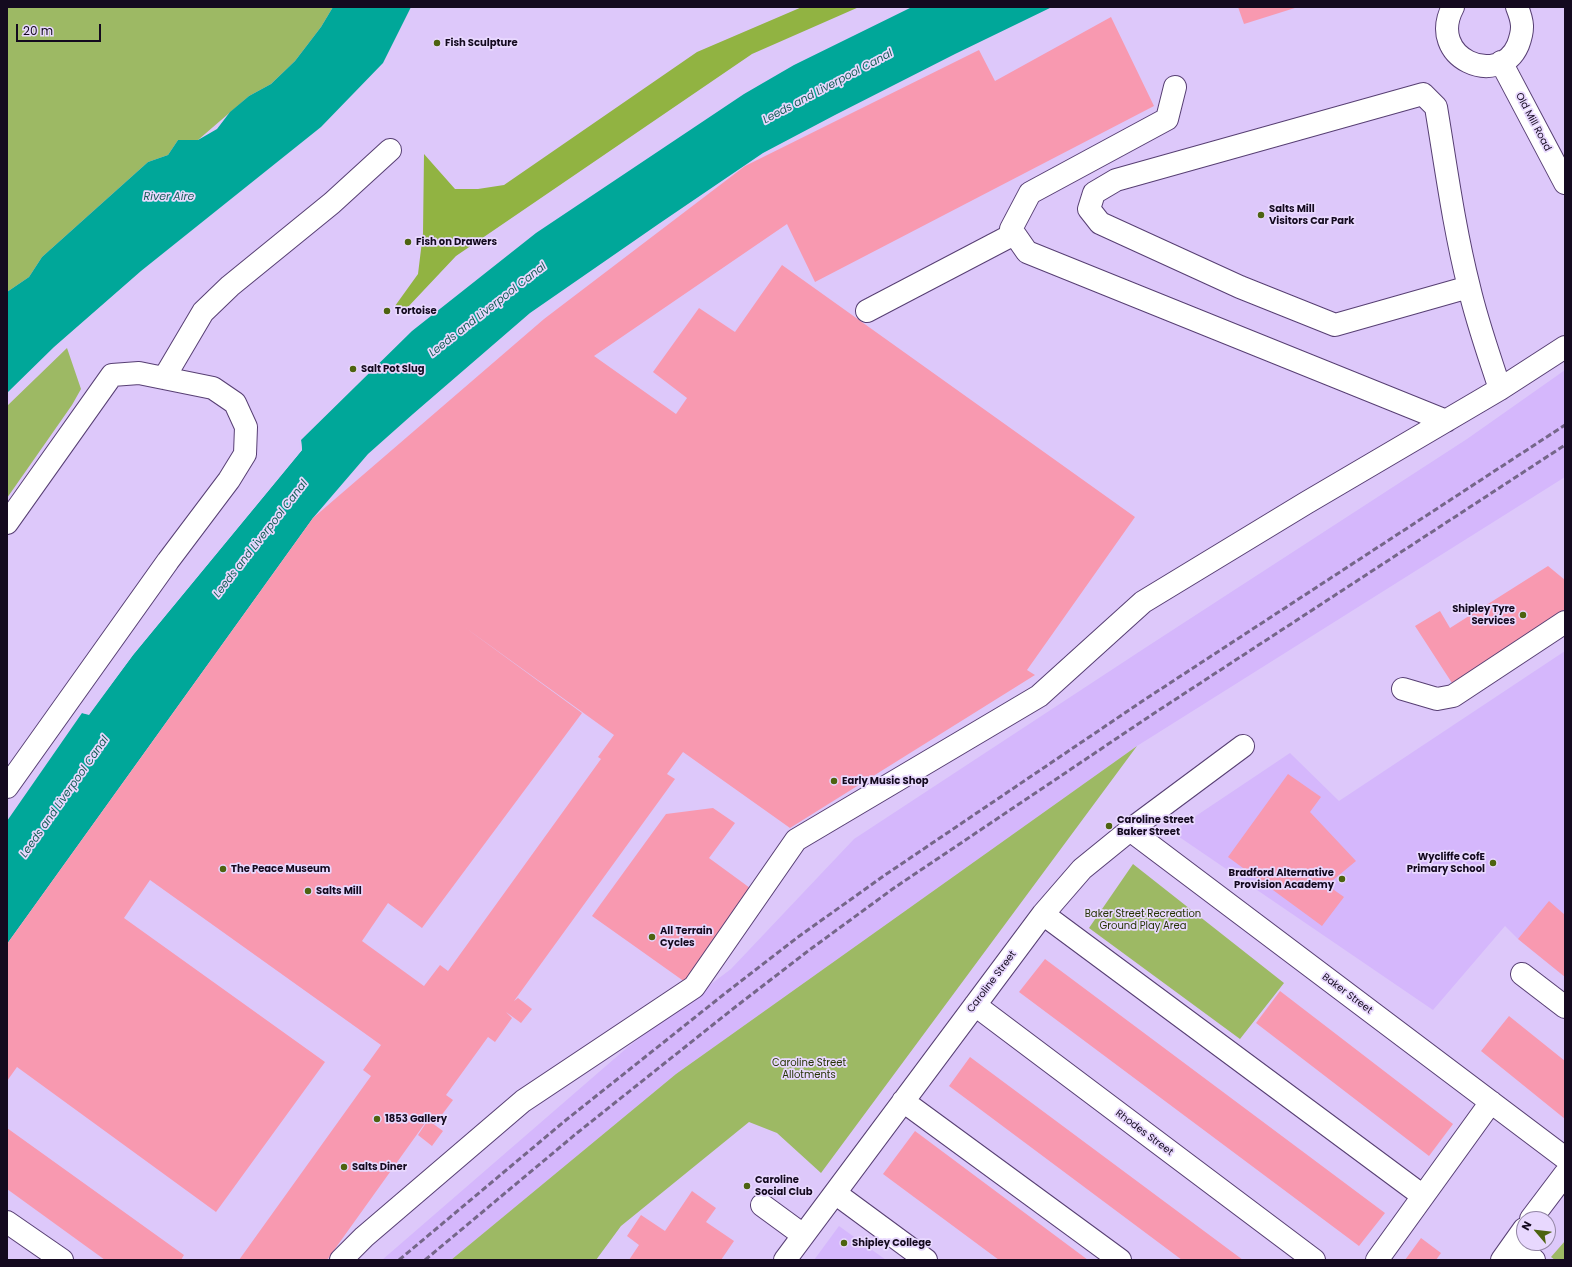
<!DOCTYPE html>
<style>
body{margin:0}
#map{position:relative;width:1572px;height:1267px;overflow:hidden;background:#ddc8fa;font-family:Poppins,sans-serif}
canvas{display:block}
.frame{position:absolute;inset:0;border:8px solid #140a1f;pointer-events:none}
.north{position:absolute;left:1516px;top:1211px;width:40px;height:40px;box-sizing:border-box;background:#e8d8fe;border:1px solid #9386a5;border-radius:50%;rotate:298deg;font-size:11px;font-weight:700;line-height:16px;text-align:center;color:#140a1f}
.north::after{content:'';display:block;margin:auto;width:14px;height:18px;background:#4d6310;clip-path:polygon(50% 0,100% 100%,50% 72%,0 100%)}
.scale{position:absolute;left:16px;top:24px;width:85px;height:18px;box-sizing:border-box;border:2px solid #140a1f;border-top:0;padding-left:5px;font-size:12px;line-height:14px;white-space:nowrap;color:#140a1f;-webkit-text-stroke:3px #e8d8fe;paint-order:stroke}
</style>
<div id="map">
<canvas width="1572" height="1267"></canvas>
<div class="frame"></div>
<div class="north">N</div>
<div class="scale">20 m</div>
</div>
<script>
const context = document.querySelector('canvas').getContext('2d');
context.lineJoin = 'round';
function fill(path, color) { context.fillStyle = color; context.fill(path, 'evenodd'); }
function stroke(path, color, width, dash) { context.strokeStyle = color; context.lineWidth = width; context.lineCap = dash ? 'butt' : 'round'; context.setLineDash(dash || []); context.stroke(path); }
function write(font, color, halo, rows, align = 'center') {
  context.font = font + ' Poppins,sans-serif'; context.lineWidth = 3.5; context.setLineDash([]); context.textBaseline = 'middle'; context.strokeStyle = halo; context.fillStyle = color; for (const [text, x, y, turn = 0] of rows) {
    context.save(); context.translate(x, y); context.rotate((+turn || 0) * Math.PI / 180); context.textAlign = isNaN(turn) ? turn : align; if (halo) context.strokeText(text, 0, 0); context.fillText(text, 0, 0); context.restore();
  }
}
const built = new Path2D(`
 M 1565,370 L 1565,477 L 1137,746 L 676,1074 L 451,1260 L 382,1260 L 629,1046 L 731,969 L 854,839 L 1148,646 L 1467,439 Z
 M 1565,651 L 1565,977 L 1518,939 L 1505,926 L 1433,1010 L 1172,832 L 1290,753 L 1339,801 Z
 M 839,1226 L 886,1260 L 814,1260 Z`);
const green = new Path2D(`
 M 7,7 L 333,7 L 321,27 L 295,61 L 271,84 L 249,96 L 198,140 L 178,140 L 168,155 L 148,162 L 42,257 L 29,277 L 7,292 Z
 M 67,348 L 81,389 L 72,405 L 7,498 L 7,406 Z
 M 1137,746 L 821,1173 L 777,1133 L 749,1122 L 621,1226 L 596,1260 L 451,1260 L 676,1074 Z
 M 1133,864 L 1284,983 L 1240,1039 L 1089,928 Z
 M 1565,1241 L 1565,1260 L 1555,1260 L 1551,1257 Z`);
const forest = new Path2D(`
 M 802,7 L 859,7 L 752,54 L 456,256 L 407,308 L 395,306 L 418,274 L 423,233 L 424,154 L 455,189 L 478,189 L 504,185 L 697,52 Z`);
const water = new Path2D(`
 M 333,7 L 411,7 L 383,63 L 321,127 L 141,271 L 54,347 L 7,393 L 7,292 L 29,277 L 42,257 L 148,162 L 168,155 L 178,140 L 198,140 L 217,129 L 230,112 L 249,96 L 271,84 L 295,61 L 321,27 Z
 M 912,7 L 1052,7 L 955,54 L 835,115 L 763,153 L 660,223 L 530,313 L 413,414 L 368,454 L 313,518 L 7,944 L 7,821 L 82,713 L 89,714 L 133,655 L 302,450 L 301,440 L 412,331 L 536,233 L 744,94 L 794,65 Z`);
const pier = new Path2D(`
 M 301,440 L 302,450 L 133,655 L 89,715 L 82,713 L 83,712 L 88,712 L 132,653 L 300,449 L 299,442 Z`);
const building = new Path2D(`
 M 1238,7 L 1298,7 L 1244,24 Z
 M 1111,17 L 1154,106 L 815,282 L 787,224 L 594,356 L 676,414 L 687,398 L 653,372 L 699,308 L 735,332 L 782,265 L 1135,517 L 1027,670 L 1035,675 L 790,828 L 683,752 L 667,774 L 675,779 L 514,1001 L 518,998 L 532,1009 L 521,1023 L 506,1012 L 512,1018 L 495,1042 L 488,1037 L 446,1095 L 453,1100 L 435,1124 L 428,1119 L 327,1260 L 239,1260 L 371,1076 L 363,1070 L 381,1045 L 150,880 L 124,918 L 325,1062 L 216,1212 L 17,1067 L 7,1081 L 7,944 L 313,518 L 544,319 L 745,166 L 979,50 L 995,81 ZM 463,626 L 614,735 L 598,757 L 601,759 L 448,971 L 440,965 L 424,986 L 362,941 L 388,903 L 422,928 L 582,713 Z
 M 1548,566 L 1565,580 L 1565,609 L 1452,683 L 1415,626 L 1440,611 L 1450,628 Z
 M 1288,774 L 1321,797 L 1310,812 L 1356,861 L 1327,885 L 1344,897 L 1322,926 L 1228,857 Z
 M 713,808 L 735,823 L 709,858 L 750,888 L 685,982 L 592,916 L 666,814 Z
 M 1549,901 L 1565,915 L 1565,977 L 1518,939 Z
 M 1045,959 L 1385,1213 L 1359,1246 L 1019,992 Z
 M 1280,991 L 1453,1124 L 1429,1156 L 1256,1023 Z
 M 1509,1016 L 1565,1061 L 1565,1119 L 1481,1051 Z
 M 970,1057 L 1243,1260 L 1182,1260 L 949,1086 Z
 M 428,1120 L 443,1131 L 432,1146 L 418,1135 Z
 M 7,1128 L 184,1255 L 181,1260 L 105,1260 L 7,1189 Z
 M 915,1131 L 986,1184 L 1088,1260 L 999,1260 L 914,1197 L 883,1174 Z
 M 692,1191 L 716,1208 L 706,1222 L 734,1241 L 721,1260 L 629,1260 L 639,1245 L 627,1236 L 641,1215 L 665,1231 Z
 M 1421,1238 L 1441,1253 L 1436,1260 L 1405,1260 Z`);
const minor = new Path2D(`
 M 1453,7 C 1426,58 1499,89 1518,45 C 1524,29 1523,22 1517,7
 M 1501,62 L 1565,183
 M 1175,87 L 1167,119 L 1030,193 L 1011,229 L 1027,252 L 1446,421
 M 1469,287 L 1335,325 L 1240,287 L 1100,223 L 1089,209 L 1094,193 L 1116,180 L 1423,94 L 1436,107 C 1446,167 1454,228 1469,287 C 1477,322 1489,355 1500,389
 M 867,311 L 1014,234
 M 164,378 L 203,312 L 230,286 L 332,203 L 390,150
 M 7,523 L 112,375 L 139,373 L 213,388 L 235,403 L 246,427 L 245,454 L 229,480 L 168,561 L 7,787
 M 1403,689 L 1437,699 L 1453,696 L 1565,622
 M 1130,830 L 1565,1158
 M 1043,914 L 1423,1196
 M 1522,974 L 1565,1007
 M 975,1005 L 1314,1260
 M 903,1101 L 1120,1260
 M 835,1193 L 926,1260
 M 762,1205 L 803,1235
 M 7,1222 L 62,1260
 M 1514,1244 L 1534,1260
 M 341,1260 L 364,1237 L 523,1101 L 694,987 L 796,840 L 1039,696 L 1143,602 L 1306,503 L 1500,389 L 1565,347
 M 785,1260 L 1043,914 L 1082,869 L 1130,830 L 1243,746
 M 1377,1260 L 1491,1102`);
const major = new Path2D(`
 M 1531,1219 L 1565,1174
 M 1502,1260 L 1524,1229`);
const rail = new Path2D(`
 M 399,1260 L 566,1120 L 723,995 L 798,937 L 885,875 L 1144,700 L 1565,425
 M 425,1260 L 577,1133 L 734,1008 L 808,951 L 894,888 L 1153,714 L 1565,445`);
const markers = [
 [437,43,4,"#4d6310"],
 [1261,215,4,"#4d6310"],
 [408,242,4,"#4d6310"],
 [387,311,4,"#4d6310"],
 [353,369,4,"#4d6310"],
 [1523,615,4,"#4d6310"],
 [834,781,4,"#4d6310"],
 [1109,826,4,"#4d6310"],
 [1493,863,4,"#4d6310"],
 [223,869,4,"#4d6310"],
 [1342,879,4,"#4d6310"],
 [308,891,4,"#4d6310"],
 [652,937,4,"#4d6310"],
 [377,1119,4,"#4d6310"],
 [344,1167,4,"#4d6310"],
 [747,1186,4,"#4d6310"],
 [844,1243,4,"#4d6310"]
];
const poiNames = [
 ["Fish Sculpture",445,43],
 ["Salts Mill",1269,209],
 ["Visitors Car Park",1269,221],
 ["Fish on Drawers",416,242],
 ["Tortoise",395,311],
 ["Salt Pot Slug",361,369],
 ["Shipley Tyre",1515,609,"right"],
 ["Services",1515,621,"right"],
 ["Early Music Shop",842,781],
 ["Caroline Street",1117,820],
 ["Baker Street",1117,832],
 ["Wycliffe CofE",1485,857,"right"],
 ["Primary School",1485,869,"right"],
 ["The Peace Museum",231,869],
 ["Bradford Alternative",1334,873,"right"],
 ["Provision Academy",1334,885,"right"],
 ["Salts Mill",316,891],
 ["All Terrain",660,931],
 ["Cycles",660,943],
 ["1853 Gallery",385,1119],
 ["Salts Diner",352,1167],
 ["Caroline",755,1180],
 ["Social Club",755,1192],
 ["Shipley College",852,1243]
];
const streetNames = [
 ["Old Mill Road",1533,122,62],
 ["Caroline Street",992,982,-53],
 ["Baker Street",1347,994,37],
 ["Rhodes Street",1144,1133,37]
];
const parkNames = [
 ["Baker Street Recreation",1143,914],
 ["Ground Play Area",1143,926],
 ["Caroline Street",809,1063],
 ["Allotments",809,1075]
];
const waterNames = [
 ["Leeds and Liverpool Canal",828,87,-28],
 ["River Aire",169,197],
 ["Leeds and Liverpool Canal",488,310,-38],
 ["Leeds and Liverpool Canal",261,539,-52],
 ["Leeds and Liverpool Canal",65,797,-55]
];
fill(built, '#d5b7fc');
fill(green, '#9db964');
fill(forest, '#91b342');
fill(water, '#00a799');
fill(pier, '#ddc8fa');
fill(building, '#f899b0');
stroke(minor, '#573f73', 24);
stroke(major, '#573f73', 24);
stroke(minor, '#fff', 22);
stroke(major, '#fff', 22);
stroke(rail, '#756689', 3, [6, 3]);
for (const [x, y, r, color] of markers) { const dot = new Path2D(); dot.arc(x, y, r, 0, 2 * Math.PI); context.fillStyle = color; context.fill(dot); stroke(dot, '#e8d8fe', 1.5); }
write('bold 10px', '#140a1f', '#e8d8fe', poiNames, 'left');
write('10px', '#140a1f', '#e8d8fe', streetNames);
write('10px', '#273405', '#e8d8fe', parkNames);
write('italic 11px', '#155f57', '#e8d8fe', waterNames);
</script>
